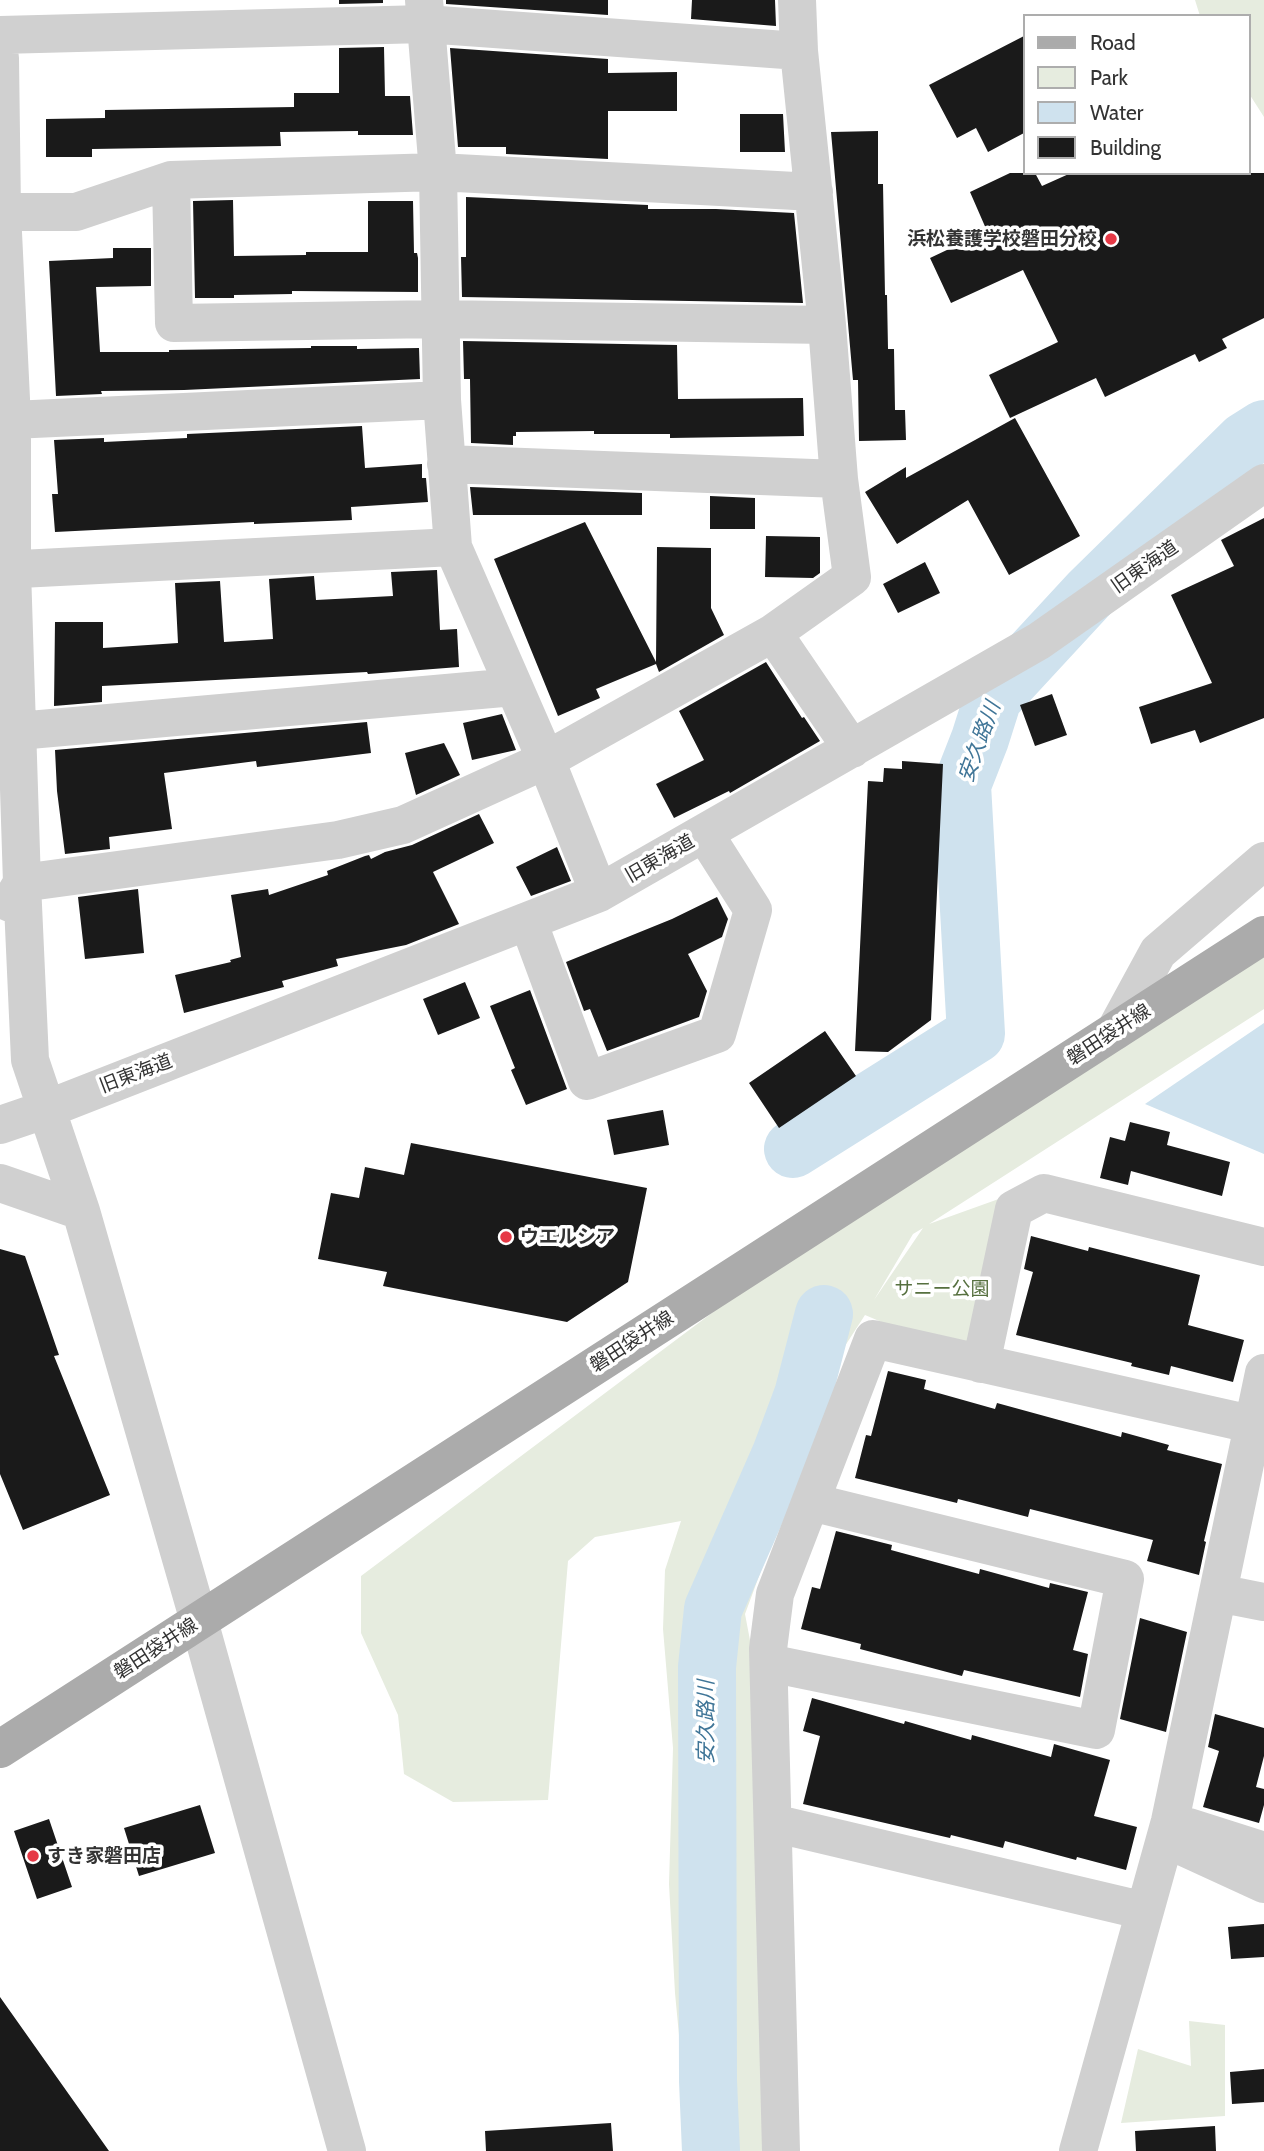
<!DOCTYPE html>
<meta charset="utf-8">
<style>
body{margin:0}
#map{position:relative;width:1264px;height:2151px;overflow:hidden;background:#fff;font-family:Cabin,sans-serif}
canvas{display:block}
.legend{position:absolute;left:1023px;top:14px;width:228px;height:161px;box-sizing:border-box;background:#fff;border:2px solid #adadad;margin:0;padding:9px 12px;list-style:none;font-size:21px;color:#333}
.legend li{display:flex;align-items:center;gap:14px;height:35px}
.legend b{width:35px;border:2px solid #adadad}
</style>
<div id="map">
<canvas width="1264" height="2151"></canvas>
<ul class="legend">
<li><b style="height:9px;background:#ababab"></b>Road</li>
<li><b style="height:19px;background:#e6ecdf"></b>Park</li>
<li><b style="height:19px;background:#cfe2ee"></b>Water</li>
<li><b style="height:19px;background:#1a1a1a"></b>Building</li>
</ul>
</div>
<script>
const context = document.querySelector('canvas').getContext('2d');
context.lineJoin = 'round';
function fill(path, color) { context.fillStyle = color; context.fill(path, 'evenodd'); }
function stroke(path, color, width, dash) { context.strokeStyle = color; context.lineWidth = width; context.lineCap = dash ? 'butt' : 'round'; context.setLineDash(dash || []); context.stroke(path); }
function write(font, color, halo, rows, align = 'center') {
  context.font = font + ' Cabin,"Noto Sans JP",sans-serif'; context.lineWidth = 7; context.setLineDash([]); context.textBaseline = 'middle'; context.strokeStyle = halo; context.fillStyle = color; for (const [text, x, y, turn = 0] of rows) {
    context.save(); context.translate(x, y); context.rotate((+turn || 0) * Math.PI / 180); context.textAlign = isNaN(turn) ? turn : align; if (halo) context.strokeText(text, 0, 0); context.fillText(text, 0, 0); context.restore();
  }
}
const green = new Path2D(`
 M 1195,0 L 1264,0 L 1264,117 L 1248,92 L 1248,16 L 1200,16 Z
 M 1264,935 L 1264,1009 L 929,1224 L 1007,1196 L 981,1364 L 865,1315 L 843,1349 L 745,1614 L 771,1751 L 781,2151 L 690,2151 L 675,1993 L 669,1884 L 673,1748 L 663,1629 L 665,1570 L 681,1521 L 595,1537 L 568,1561 L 548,1800 L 453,1802 L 404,1774 L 398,1715 L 361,1633 L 361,1576 L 924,1154 ZM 923,1228 L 874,1300 L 913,1234 Z
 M 1189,2021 L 1225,2025 L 1225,2116 L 1121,2123 L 1138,2049 L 1191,2066 Z`);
const water = new Path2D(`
 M 1264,1023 L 1264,1154 L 1145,1104 Z`);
const river = new Path2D(`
 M 793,1149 L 976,1034 L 962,785 L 980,739 L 993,698 L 1090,593 L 1245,441 L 1264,429
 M 711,2151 L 708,2081 L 707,1667 L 713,1609 L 781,1454 L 803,1395 L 824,1314`);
const building = new Path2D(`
 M 339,0 L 383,0 L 383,3 L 339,4 Z
 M 446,0 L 608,0 L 608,15 L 446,4 Z
 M 692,0 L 775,0 L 776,26 L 691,19 Z
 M 1024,36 L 1024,133 L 988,152 L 976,128 L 957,138 L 929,85 Z
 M 384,47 L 385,96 L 410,96 L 413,135 L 358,135 L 358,131 L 280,132 L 281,146 L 92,149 L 92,157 L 46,157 L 46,119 L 105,118 L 105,110 L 294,107 L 294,93 L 339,93 L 339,48 Z
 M 450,48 L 608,59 L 608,73 L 677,72 L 677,111 L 608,111 L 608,159 L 506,154 L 506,147 L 458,147 Z
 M 740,114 L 783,114 L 785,152 L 740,152 Z
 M 878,131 L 878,184 L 883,184 L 885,295 L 887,295 L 888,349 L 894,349 L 895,410 L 905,410 L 906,440 L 859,441 L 858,380 L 853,380 L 831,132 Z
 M 1010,173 L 1035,173 L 1042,186 L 1071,173 L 1264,173 L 1264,318 L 1222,339 L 1227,348 L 1199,362 L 1195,354 L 1105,397 L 1096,378 L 1010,418 L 989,375 L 1058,342 L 1023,270 L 951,303 L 930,258 L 987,231 L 970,192 Z
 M 466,197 L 648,205 L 648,209 L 716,209 L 794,213 L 803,303 L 462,297 L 461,257 L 466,257 Z
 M 233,200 L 234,256 L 306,255 L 306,252 L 368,252 L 368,201 L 413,201 L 414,253 L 417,253 L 418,258 L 418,292 L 292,291 L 292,294 L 234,295 L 234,298 L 195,298 L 193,201 Z
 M 113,248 L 151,248 L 151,286 L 96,287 L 100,352 L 169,352 L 169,350 L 311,348 L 311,346 L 357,346 L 357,349 L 419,348 L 420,379 L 184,390 L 101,391 L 102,394 L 56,396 L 49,261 L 113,258 Z
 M 463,341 L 677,345 L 678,399 L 803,398 L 804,436 L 670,438 L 670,434 L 594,434 L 594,431 L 516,432 L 516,436 L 513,436 L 513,445 L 471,443 L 470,379 L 464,379 Z
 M 1015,418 L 1080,536 L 1009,575 L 968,500 L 897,544 L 865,492 L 906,467 L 906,478 Z
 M 362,426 L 365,468 L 422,464 L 422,478 L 426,478 L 428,502 L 351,507 L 352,520 L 254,524 L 254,522 L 55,532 L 52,494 L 58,494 L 54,440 L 104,438 L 104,442 L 187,438 L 187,434 Z
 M 470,487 L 642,493 L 642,515 L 473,515 Z
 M 710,496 L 755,498 L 755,529 L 710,529 Z
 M 1264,518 L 1264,718 L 1200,743 L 1195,730 L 1151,744 L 1139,707 L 1212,683 L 1171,595 L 1234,566 L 1221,540 Z
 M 585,522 L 656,662 L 657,547 L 711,548 L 711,608 L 724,635 L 659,672 L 656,664 L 596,689 L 600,698 L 558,716 L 494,559 Z
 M 766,536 L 820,537 L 820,573 L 813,578 L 765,577 Z
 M 925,562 L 940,593 L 898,613 L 883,584 Z
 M 437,570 L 440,630 L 457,629 L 459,667 L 368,674 L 367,672 L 102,686 L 102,702 L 54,706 L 55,622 L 103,622 L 103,648 L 178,643 L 175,583 L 220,581 L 224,642 L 273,639 L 269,579 L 314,576 L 316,600 L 393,596 L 391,572 Z
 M 766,662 L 802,718 L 804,717 L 820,741 L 730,793 L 729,791 L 674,818 L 656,784 L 704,760 L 679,711 Z
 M 1052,694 L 1067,735 L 1035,746 L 1020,705 Z
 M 502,714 L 516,750 L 472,760 L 463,723 Z
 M 367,722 L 371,753 L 257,767 L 256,761 L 164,773 L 172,829 L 109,837 L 110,849 L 65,854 L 57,791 L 55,750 Z
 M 444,743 L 460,775 L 416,795 L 405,753 Z
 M 902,761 L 943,764 L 931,1020 L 888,1052 L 855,1051 L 868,781 L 883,782 L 884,768 L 902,769 Z
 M 479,814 L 494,843 L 433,872 L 459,924 L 406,945 L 336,959 L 338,966 L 282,981 L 284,987 L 184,1013 L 175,975 L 231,962 L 230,960 L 241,957 L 231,895 L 268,889 L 269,895 L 328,875 L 327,871 L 365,856 L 369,855 L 371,859 L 385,852 L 412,845 Z
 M 557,847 L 571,881 L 531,896 L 516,867 Z
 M 138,889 L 144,953 L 85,959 L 78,897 Z
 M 717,897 L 728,919 L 722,937 L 688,954 L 707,991 L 699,1017 L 607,1051 L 590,1009 L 584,1011 L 566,962 L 672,919 Z
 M 465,982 L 480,1018 L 438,1035 L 423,999 Z
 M 530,990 L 567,1089 L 526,1105 L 511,1070 L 515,1068 L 490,1006 Z
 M 825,1031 L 856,1076 L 779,1128 L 749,1083 Z
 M 663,1110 L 669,1145 L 614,1155 L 607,1120 Z
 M 1130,1122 L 1170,1132 L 1167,1145 L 1230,1162 L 1222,1196 L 1131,1171 L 1128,1185 L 1100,1178 L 1110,1137 L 1125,1141 Z
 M 411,1143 L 647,1188 L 628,1282 L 567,1322 L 383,1286 L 387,1272 L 318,1259 L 331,1193 L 359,1198 L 365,1167 L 404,1175 Z
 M 1031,1236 L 1088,1251 L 1089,1247 L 1200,1275 L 1188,1325 L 1244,1340 L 1233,1382 L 1171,1366 L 1169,1375 L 1131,1366 L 1132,1363 L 1016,1335 L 1033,1272 L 1024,1269 Z
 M 0,1249 L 25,1256 L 59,1355 L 54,1356 L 110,1495 L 23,1530 L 0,1474 Z
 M 888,1371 L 926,1380 L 924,1389 L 995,1409 L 997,1403 L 1121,1437 L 1122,1432 L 1169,1445 L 1167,1450 L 1222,1464 L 1204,1541 L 1206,1542 L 1199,1575 L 1147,1561 L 1153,1540 L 1030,1509 L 1028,1517 L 958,1499 L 957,1503 L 855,1478 L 866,1435 L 871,1436 Z
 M 836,1531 L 892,1545 L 891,1550 L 979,1574 L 980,1569 L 1049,1588 L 1050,1583 L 1088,1592 L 1073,1650 L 1088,1654 L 1080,1697 L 964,1670 L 962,1676 L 860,1649 L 861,1644 L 801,1629 L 812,1587 L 820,1589 Z
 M 1140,1618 L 1187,1632 L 1166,1732 L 1120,1719 Z
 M 812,1698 L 904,1724 L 905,1721 L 971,1740 L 972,1735 L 1051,1757 L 1054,1744 L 1110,1760 L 1094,1816 L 1137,1827 L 1126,1870 L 1077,1857 L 1076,1860 L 1005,1841 L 1003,1848 L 951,1835 L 950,1838 L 803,1804 L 820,1736 L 803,1731 Z
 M 1215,1714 L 1264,1728 L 1264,1756 L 1256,1787 L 1264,1789 L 1264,1805 L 1259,1823 L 1203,1807 L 1219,1751 L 1208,1747 Z
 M 200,1805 L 215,1853 L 139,1876 L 124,1828 Z
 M 49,1819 L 72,1887 L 37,1899 L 14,1831 Z
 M 1264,1924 L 1264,1957 L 1231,1959 L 1228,1927 Z
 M 0,1997 L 109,2151 L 0,2151 Z
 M 1264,2069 L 1264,2102 L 1232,2104 L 1230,2072 Z
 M 611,2123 L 613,2151 L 486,2151 L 485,2131 Z
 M 1215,2126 L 1216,2151 L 1136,2151 L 1135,2131 Z`);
const minor = new Path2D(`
 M 424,0 L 438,172 L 442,400 L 453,547 L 546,760 L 599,893
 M 0,35 L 425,24 L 799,51
 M 0,58 L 2,212 L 12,420 L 12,570 L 22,883 L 30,1060 L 81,1211 L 199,1621 L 347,2151
 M 171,180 L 174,323 L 440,319 L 827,325
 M 0,212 L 76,212 L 171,180 L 438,172 L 814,192
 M 12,420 L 442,400
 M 446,464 L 839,479
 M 0,570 L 453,547
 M 773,633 L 852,749
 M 18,731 L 514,687
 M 10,903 L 22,883 L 338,840 L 403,825 L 546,760 L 773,633 L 852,577 L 839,479 L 827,325 L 799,51 L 797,0
 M 528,921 L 587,1081 L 717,1034 L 753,910 L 704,833
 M 1115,1031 L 1158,952 L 1264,861
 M 0,1125 L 47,1109 L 599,893 L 1039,641 L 1264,483
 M 0,1183 L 81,1211
 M 981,1364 L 1014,1209 L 1044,1193 L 1264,1247
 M 1218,1593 L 1264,1602
 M 769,1663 L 1096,1730 L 1125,1579 L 811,1502
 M 773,1823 L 1145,1911
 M 1189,1827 L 1264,1851
 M 1166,1839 L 1264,1884
 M 781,2151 L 768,1649 L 775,1594 L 873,1339 L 1264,1427
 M 1078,2151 L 1170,1821 L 1264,1373`);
const major = new Path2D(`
 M 0,1749 L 1264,935`);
const markers = [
 [1111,239,7,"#e63946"],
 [506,1237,7,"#e63946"],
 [33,1856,7,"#e63946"]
];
const poiNames = [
 ["浜松養護学校磐田分校",1097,239,"right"],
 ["ウエルシア",520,1237],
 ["すき家磐田店",47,1856]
];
const streetNames = [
 ["旧東海道",1145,567,-35],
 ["旧東海道",660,859,-30],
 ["磐田袋井線",1109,1035,-33],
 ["旧東海道",136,1074,-21],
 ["磐田袋井線",632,1342,-33],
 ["磐田袋井線",156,1649,-33]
];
const parkNames = [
 ["サニー公園",942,1289]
];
const waterNames = [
 ["安久路川",980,742,-70],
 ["安久路川",707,1722,-90]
];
fill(green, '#e6ecdf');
fill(water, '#cfe2ee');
stroke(river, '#cfe2ee', 58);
fill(building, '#1a1a1a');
stroke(minor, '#d0d0d0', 38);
stroke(major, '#ababab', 38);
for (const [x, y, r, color] of markers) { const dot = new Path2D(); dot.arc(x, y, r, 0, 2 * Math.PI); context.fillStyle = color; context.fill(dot); stroke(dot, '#fff', 2.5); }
write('bold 19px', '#333', '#fff', poiNames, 'left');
write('19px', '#333', '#fff', streetNames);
write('19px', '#56703f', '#fff', parkNames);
write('italic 21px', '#3f7597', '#fff', waterNames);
</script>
